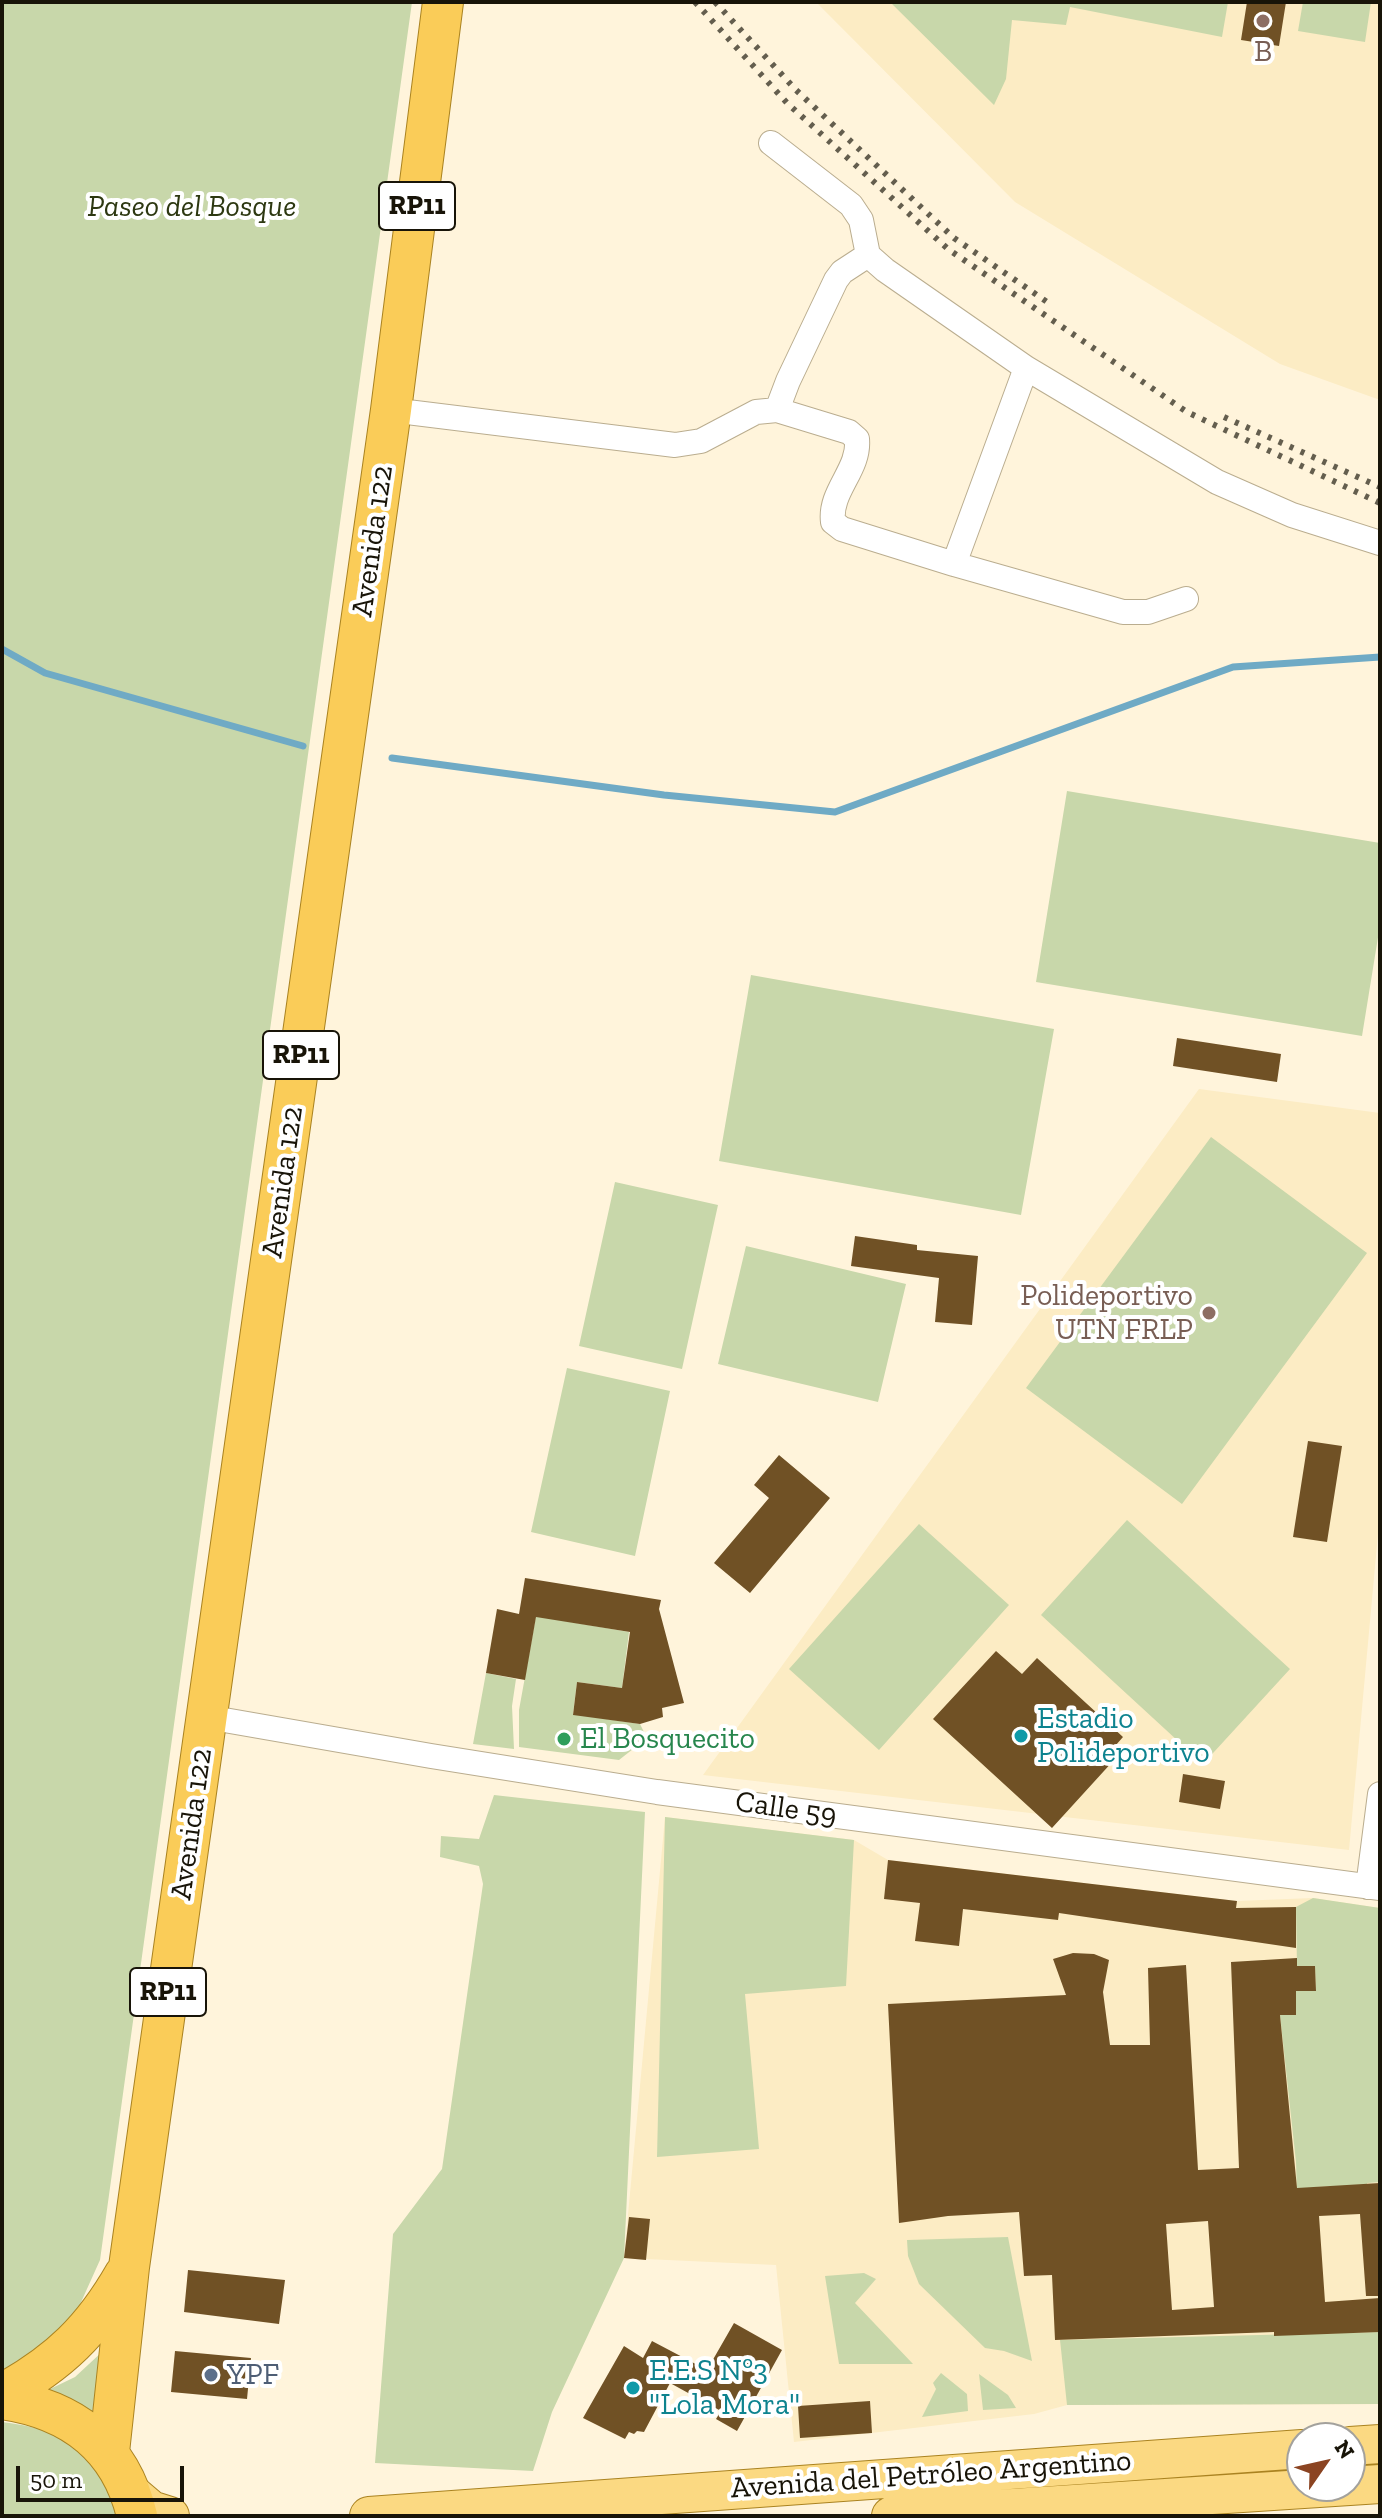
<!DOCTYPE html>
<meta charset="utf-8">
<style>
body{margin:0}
#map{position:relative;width:1382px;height:2518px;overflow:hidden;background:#fff4db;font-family:"Zilla Slab",serif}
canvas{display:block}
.frame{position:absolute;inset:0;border:4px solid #181408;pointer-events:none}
.north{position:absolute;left:1286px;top:2422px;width:80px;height:80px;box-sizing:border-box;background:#fff;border:2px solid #a3a19c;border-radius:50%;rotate:56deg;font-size:22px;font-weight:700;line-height:32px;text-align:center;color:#181408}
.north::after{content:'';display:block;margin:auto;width:28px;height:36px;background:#8b4422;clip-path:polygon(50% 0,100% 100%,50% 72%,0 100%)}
.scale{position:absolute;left:16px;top:2466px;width:168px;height:36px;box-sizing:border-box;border:4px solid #181408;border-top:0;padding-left:10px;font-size:24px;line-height:28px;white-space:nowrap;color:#181408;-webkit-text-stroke:6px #fff;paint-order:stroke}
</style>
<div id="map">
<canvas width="1382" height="2518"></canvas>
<div class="frame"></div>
<div class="north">N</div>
<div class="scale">50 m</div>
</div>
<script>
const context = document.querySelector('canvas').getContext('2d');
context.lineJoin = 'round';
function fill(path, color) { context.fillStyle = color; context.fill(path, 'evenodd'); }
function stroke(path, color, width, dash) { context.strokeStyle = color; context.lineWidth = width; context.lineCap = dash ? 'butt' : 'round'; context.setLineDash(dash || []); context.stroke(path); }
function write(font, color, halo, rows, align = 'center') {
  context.font = font + ' "Zilla Slab",serif'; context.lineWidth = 8; context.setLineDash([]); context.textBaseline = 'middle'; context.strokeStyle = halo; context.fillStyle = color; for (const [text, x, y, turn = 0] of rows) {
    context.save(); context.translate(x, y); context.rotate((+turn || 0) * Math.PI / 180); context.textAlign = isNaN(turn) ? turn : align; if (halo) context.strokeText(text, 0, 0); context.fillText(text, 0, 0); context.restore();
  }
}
const built = new Path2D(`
 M 816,2 L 1380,2 L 1380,400 L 1280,364 L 1015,202 Z
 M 1199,1089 L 1380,1113 L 1380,1512 L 1349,1850 L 703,1775 Z
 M 665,1817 L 854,1840 L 888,1860 L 1237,1901 L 1313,1898 L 1380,1908 L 1380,2404 L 1067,2405 L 1034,2414 L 794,2442 L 776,2265 L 624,2258 Z`);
const green = new Path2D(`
 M 2,2 L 412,2 L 100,2260 L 64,2340 L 2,2373 Z
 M 890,2 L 1228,2 L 1222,37 L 1070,7 L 1066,25 L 1012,20 L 1006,79 L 994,105 Z
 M 1303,2 L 1371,2 L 1365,42 L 1298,31 Z
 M 1067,791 L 1380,843 L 1380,925 L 1362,1036 L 1036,982 Z
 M 751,975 L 1054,1029 L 1021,1215 L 719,1161 Z
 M 1211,1137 L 1367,1253 L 1182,1504 L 1026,1388 Z
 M 615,1182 L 718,1205 L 682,1369 L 579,1346 Z
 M 746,1246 L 906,1284 L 878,1402 L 718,1364 Z
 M 567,1368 L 670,1391 L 635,1556 L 531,1532 Z
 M 1127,1520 L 1290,1669 L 1203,1764 L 1041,1615 Z
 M 919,1524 L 1009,1605 L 879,1750 L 789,1669 Z
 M 536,1616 L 629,1632 L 622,1688 L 577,1682 L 573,1714 L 640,1724 L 647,1738 L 619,1760 L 519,1747 L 519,1710 Z
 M 486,1673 L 516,1679 L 512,1706 L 514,1749 L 473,1744 Z
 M 494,1795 L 645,1812 L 624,2258 L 552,2412 L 533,2471 L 375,2463 L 393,2234 L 442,2169 L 483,1884 L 479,1866 L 440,1857 L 441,1836 L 479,1839 Z
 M 665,1817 L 854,1840 L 846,1986 L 745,1994 L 759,2149 L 657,2157 Z
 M 1313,1898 L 1380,1908 L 1380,2182 L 1367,2183 L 1368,2193 L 1336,2186 L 1316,2187 L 1314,2197 L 1297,2195 L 1296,2162 L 1280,2015 L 1296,2014 L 1296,1991 L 1316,1990 L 1315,1967 L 1297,1967 L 1296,1907 Z
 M 1008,2237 L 1032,2361 L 1004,2351 L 985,2348 L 919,2284 L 908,2256 L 907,2240 Z
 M 864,2273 L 876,2279 L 855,2303 L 913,2364 L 839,2364 L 825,2276 Z
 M 1380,2332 L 1380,2404 L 1067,2405 L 1060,2340 Z
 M 103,2351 L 99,2423 L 46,2391 L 75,2377 Z
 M 941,2373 L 967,2394 L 968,2411 L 922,2417 L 936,2389 L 933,2383 Z
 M 979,2374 L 1008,2395 L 1016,2408 L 983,2410 Z
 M 2,2422 C 42,2427 83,2438 106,2475 C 114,2488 119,2503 125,2516 L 2,2516 Z`);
const stream = new Path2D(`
 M 2,649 L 45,673 L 303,746
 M 392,758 L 664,795 L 835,812 L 1233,667 L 1380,657`);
const building = new Path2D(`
 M 1247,2 L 1286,2 L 1279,46 L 1241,40 Z
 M 1177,1038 L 1281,1054 L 1277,1082 L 1173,1066 Z
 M 855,1236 L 917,1245 L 917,1250 L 978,1256 L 972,1325 L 935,1322 L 939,1278 L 851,1266 Z
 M 1308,1441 L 1342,1446 L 1327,1542 L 1293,1537 Z
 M 779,1455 L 830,1498 L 750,1593 L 714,1563 L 769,1498 L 754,1485 Z
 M 525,1578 L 661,1600 L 659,1609 L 684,1703 L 662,1708 L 663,1717 L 640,1724 L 573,1715 L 577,1682 L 622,1688 L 630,1632 L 536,1617 L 525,1680 L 486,1673 L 497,1609 L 519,1614 Z
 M 996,1651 L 1022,1674 L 1037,1658 L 1123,1737 L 1108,1754 L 1114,1760 L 1052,1828 L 933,1719 Z
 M 1183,1774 L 1225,1781 L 1220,1809 L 1179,1802 Z
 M 888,1860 L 1237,1901 L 1236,1908 L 1296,1907 L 1296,1948 L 1059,1913 L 1058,1920 L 963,1909 L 959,1946 L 915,1941 L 920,1903 L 884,1899 Z
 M 1073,1953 L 1094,1954 L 1109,1960 L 1103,1992 L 1110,2045 L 1150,2045 L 1148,1968 L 1186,1965 L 1198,2170 L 1239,2168 L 1231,1962 L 1297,1958 L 1297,1966 L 1315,1966 L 1316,1991 L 1296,1991 L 1296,2015 L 1280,2015 L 1297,2188 L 1380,2183 L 1380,2296 L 1366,2296 L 1360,2214 L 1319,2216 L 1325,2302 L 1380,2298 L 1380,2332 L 1274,2336 L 1274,2332 L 1055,2340 L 1052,2275 L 1024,2276 L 1019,2212 L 948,2216 L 899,2223 L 888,2004 L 1066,1995 L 1053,1959 ZM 1208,2221 L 1214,2307 L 1172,2310 L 1166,2224 Z
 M 629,2217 L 650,2219 L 646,2260 L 624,2258 Z
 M 188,2270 L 285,2280 L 279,2324 L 184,2312 Z
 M 734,2323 L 782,2350 L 737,2431 L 716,2419 L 721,2411 L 670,2383 L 644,2432 L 637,2431 L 634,2434 L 629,2432 L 625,2439 L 583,2418 L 624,2346 L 643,2358 L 652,2341 L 707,2370 Z
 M 175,2351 L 251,2358 L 247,2399 L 171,2392 Z
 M 870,2401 L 872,2433 L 800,2438 L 798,2406 Z`);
const minor = new Path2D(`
 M 771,143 L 851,205 L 861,220 L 868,255 L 885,270 L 1026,368 L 1217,482 L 1292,515 L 1380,543
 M 391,410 L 675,445 L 701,441 L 756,412 L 777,410 L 849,432 L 857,439 C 860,470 829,491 833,522 L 842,529 L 954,564 L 1123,612 L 1148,612 L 1186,599
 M 777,410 L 788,381 L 836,280 L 842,272 L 868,255
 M 954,564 L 1026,368
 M 207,1717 L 431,1756 L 657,1792 L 1380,1888
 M 1368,1887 L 1380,1794`);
const primary = new Path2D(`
 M 1350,2446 L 1380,2444
 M 131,2493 L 151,2510 L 170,2516
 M 369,2516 L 1302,2449
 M 891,2516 L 1380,2484`);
const trunk = new Path2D(`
 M 2,2394 C 59,2363 93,2330 125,2274
 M 2,2399 C 72,2409 121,2446 137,2516
 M 109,2452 L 129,2267 L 391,410 L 443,2`);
const rail = new Path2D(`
 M 695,2 L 787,103 L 948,249 L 1187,412 L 1380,503
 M 715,2 L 796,90 L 954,238 L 1050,304
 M 1224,417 L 1380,487`);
const markers = [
 [1263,21,8,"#8d6e63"],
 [1209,1313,8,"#8d6e63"],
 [1021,1736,8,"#0f9aa8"],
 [564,1739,8,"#2e9e5b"],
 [211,2375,8,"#5c6f8a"],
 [633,2388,8,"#0f9aa8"]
];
const shields = [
 [417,206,76],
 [301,1055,76],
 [168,1992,76]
];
const shieldNames = [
 ["RP11",417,206],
 ["RP11",301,1055],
 ["RP11",168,1992]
];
const educationNames = [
 ["B",1263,52],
 ["Polideportivo",1193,1296,"right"],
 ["UTN FRLP",1193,1330,"right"]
];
const parkNames = [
 ["Paseo del Bosque",192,207]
];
const streetNames = [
 ["Avenida 122",373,541,-82],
 ["Avenida 122",283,1182,-82],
 ["Calle 59",786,1809,8],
 ["Avenida 122",192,1824,-82],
 ["Avenida del Petróleo Argentino",931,2475,-4]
];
const cultureNames = [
 ["Estadio",1037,1719],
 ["Polideportivo",1037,1753],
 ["E.E.S Nº3",649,2371],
 ["\"Lola Mora\"",649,2405]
];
const leisureNames = [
 ["El Bosquecito",580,1739]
];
const serviceNames = [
 ["YPF",227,2375]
];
fill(built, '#fcecc4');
fill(green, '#c8d7aa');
stroke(stream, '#6faac5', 7);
fill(building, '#705125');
stroke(minor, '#baad8f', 26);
stroke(primary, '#aa8321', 40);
stroke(trunk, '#aa8321', 42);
stroke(minor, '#fff', 24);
stroke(primary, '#fbd982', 38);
stroke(trunk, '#facc58', 40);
stroke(rail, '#645e4e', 6, [4, 8]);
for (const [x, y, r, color] of markers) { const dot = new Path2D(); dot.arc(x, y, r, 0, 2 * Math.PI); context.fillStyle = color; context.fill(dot); stroke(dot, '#fff', 3); }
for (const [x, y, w] of shields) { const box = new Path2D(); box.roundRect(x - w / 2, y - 24, w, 48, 6); context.fillStyle = '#fff'; context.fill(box); stroke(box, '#181408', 2); }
write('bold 28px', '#181408', null, shieldNames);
write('30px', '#785e54', '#fff', educationNames);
write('italic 30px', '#2d3811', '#fff', parkNames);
write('30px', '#181408', '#fff', streetNames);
write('30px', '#0d838f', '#fff', cultureNames, 'left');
write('30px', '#27864d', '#fff', leisureNames, 'left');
write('30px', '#4e5e75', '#fff', serviceNames, 'left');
</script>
